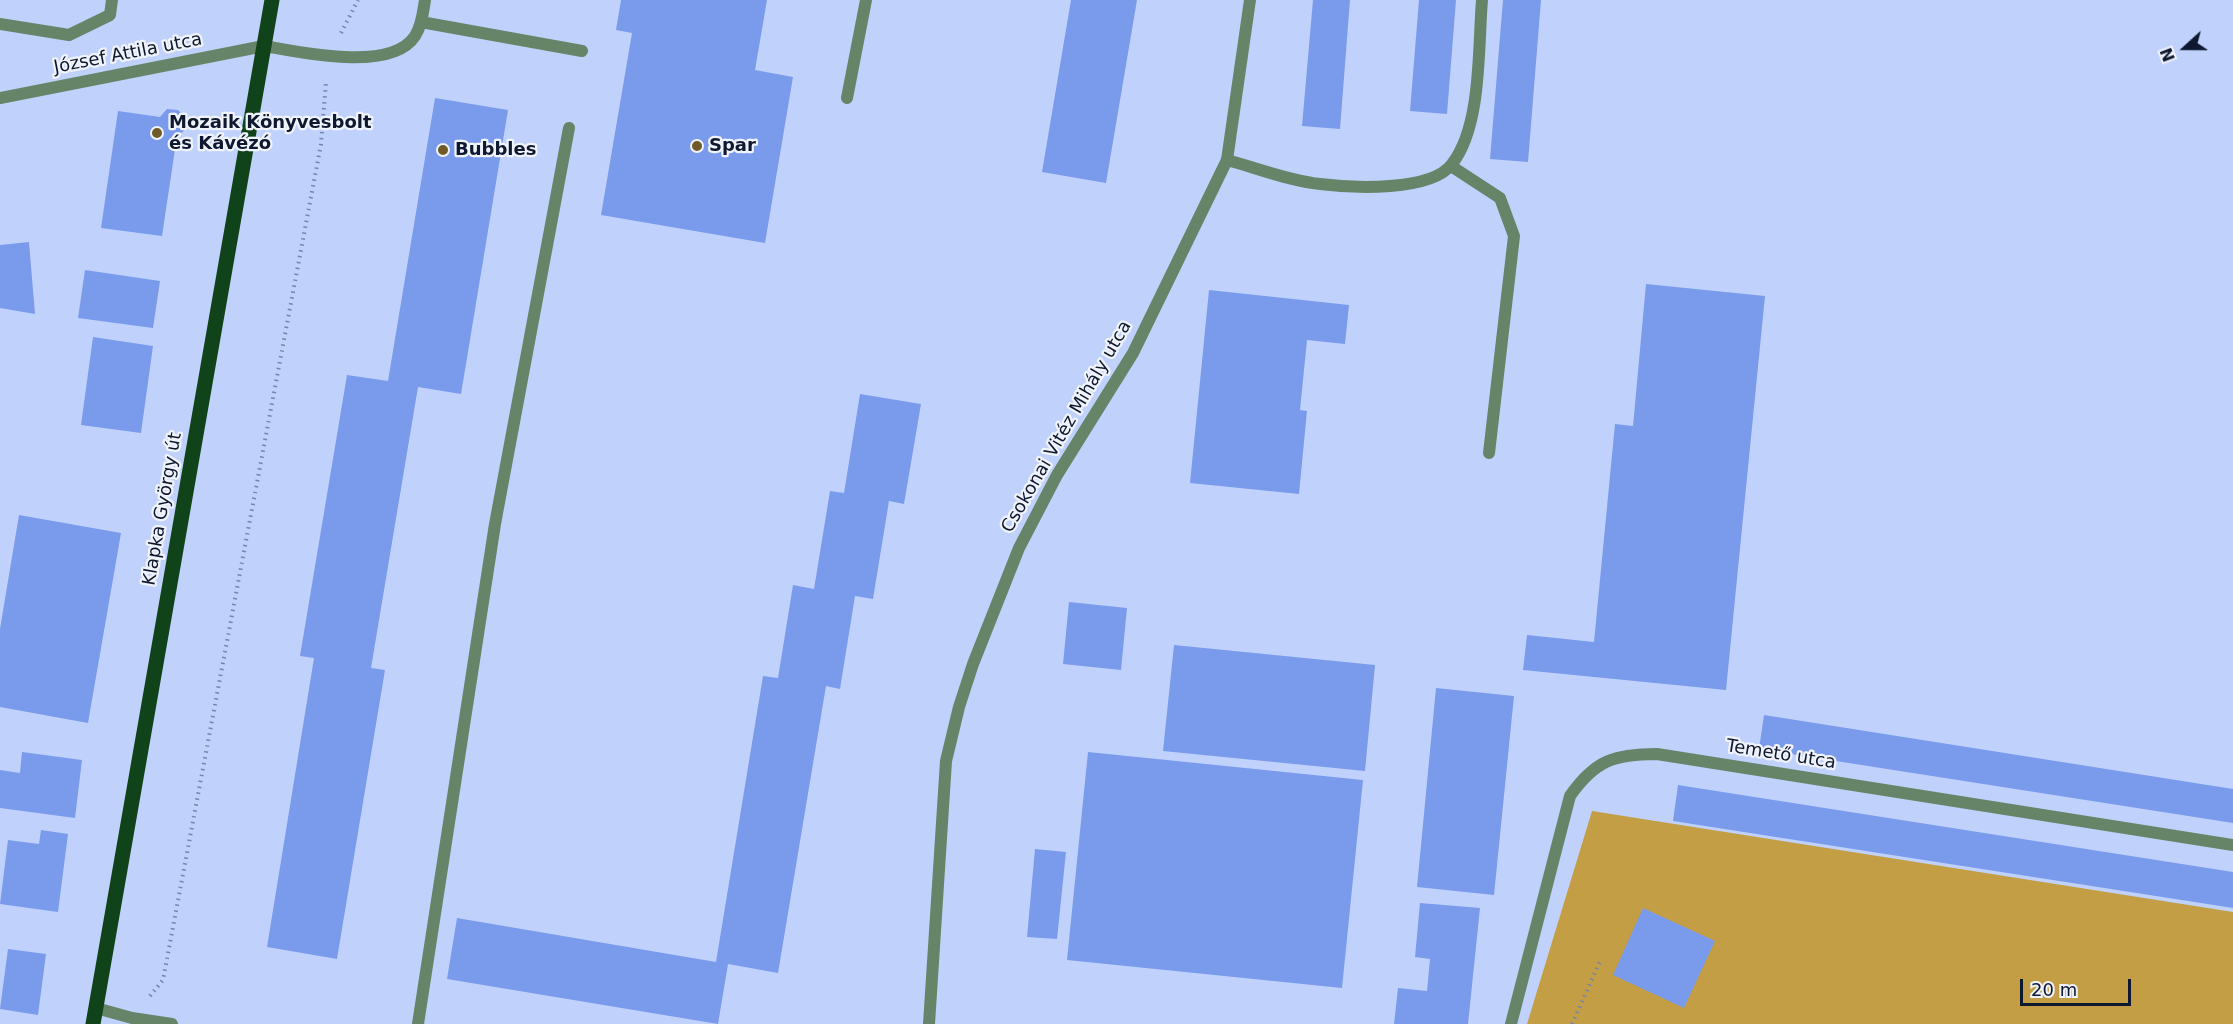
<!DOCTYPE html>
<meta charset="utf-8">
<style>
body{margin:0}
#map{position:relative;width:2233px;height:1024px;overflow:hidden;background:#c0d2fc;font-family:"DejaVu Sans",sans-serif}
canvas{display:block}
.north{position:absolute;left:2155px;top:18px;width:60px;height:60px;-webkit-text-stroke:4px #f0f3fa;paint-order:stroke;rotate:249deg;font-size:16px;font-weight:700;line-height:24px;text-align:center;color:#0f1831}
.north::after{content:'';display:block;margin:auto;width:21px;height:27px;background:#0f1831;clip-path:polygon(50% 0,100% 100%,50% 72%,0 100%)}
.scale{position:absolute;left:2020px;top:979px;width:111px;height:27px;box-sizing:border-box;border:3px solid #0f1831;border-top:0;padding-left:8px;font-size:18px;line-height:21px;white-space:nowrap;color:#0f1831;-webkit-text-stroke:4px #f0f3fa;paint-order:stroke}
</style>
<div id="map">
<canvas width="2233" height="1024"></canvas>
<div class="north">N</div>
<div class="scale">20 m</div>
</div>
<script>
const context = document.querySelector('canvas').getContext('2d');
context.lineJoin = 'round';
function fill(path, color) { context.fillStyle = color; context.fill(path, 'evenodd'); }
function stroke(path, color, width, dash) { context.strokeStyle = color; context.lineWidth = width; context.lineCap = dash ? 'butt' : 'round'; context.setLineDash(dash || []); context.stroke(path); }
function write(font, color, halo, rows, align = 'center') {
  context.font = font + ' "DejaVu Sans",sans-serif'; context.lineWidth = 4.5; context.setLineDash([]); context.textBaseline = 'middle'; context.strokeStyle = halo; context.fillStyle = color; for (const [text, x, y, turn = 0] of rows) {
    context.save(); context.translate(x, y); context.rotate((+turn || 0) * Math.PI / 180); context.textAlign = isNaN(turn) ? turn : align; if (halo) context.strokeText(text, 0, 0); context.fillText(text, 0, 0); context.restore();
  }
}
const green = new Path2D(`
 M 1592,811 L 2233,912 L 2233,1024 L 1527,1024 Z`);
const building = new Path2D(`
 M 621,0 L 767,0 L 755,70 L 793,77 L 765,243 L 601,215 L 632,33 L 616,30 Z
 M 1071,0 L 1137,0 L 1106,183 L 1042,172 Z
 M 1313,0 L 1350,0 L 1340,129 L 1302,126 Z
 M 1419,0 L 1456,0 L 1447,114 L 1410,111 Z
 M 1503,0 L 1541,0 L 1528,162 L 1490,159 Z
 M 435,98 L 508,110 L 461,394 L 418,387 L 371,668 L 385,670 L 337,959 L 267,947 L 314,658 L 300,656 L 347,375 L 388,381 Z
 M 167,109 L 178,110 L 185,117 L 185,130 L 177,136 L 162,236 L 101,228 L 118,111 L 160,117 Z
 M 29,242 L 35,314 L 0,308 L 0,245 Z
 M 85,270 L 160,281 L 153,328 L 78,318 Z
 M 1646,284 L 1765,296 L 1726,690 L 1523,670 L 1527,635 L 1594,642 L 1615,424 L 1633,426 Z
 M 1209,290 L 1349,305 L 1345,344 L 1307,340 L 1300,410 L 1307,411 L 1299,494 L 1190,483 Z
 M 93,337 L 153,346 L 141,433 L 81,425 Z
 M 860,394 L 921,404 L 904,504 L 889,501 L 873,599 L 855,596 L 840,689 L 826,686 L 778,973 L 728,964 L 718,1024 L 447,979 L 457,918 L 716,962 L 763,676 L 778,678 L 793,585 L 814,589 L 830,491 L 844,493 Z
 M 19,515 L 121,533 L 88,723 L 0,707 L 0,629 Z
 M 1069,602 L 1127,608 L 1121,670 L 1063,664 Z
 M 1174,645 L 1375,665 L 1365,771 L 1163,751 Z
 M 1436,688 L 1514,696 L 1494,895 L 1417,887 Z
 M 1764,715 L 2233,789 L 2233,823 L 1759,749 Z
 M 22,752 L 82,760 L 75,818 L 0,808 L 0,770 L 20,773 Z
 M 1088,752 L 1363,780 L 1342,988 L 1067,960 Z
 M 1678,785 L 2233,872 L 2233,908 L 1673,821 Z
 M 41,830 L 68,834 L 58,912 L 0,904 L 8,840 L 39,844 Z
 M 1035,849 L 1066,852 L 1057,939 L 1027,937 Z
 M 1420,903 L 1480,908 L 1468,1024 L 1394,1024 L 1398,988 L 1427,991 L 1430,959 L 1415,957 Z
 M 1643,908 L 1715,941 L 1684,1008 L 1613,975 Z
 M 8,949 L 46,954 L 38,1015 L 0,1009 Z`);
const path = new Path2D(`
 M 341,33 L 358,0
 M 150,996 L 163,980 L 321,144 L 326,82
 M 1572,1024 L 1601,959`);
const service = new Path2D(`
 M 421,22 L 582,51
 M 264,46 C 299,52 391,73 415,36 C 422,25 423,12 425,0
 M 847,98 L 866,0
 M 1227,160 C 1257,168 1290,181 1320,184 C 1352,188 1431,192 1452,164 C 1482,126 1478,47 1482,0
 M 1451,166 L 1500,198 L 1514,236 L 1489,453
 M 418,1024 L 495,524 L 569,128`);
const minor = new Path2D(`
 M 0,24 L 69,35 L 110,15 L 112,0
 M 0,98 L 264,46
 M 96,1008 L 132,1018 L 172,1024
 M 929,1024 L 946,761 L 959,707 L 973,664 L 1019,548 L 1057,475 L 1133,353 L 1227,160 L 1250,0
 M 1511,1024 L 1570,796 C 1595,760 1615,754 1657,754 L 2233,845`);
const primary = new Path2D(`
 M 93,1024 L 272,0`);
const markers = [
 [157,133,6,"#6f5a29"],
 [697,146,6,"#6f5a29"],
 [443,150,6,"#6f5a29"]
];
const streetNames = [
 ["József Attila utca",128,54,-11],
 ["Csokonai Vitéz Mihály utca",1067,427,-60],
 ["Klapka György út",163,509,-80],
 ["Temető utca",1781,755,9]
];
const poiNames = [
 ["Mozaik Könyvesbolt",169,123],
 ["és Kávézó",169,144],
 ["Spar",709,146],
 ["Bubbles",455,150]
];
fill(green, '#c39e44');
fill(building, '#7a9bec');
stroke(path, '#7785a8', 4, [1.5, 4.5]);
stroke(service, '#668568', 12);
stroke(minor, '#668568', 12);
stroke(primary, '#11431b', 15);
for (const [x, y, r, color] of markers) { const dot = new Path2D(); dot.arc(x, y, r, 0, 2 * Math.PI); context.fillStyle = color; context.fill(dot); stroke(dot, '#f0f3fa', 2); }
write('18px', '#0f1831', '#f0f3fa', streetNames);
write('bold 18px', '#0f1831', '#f0f3fa', poiNames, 'left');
</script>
